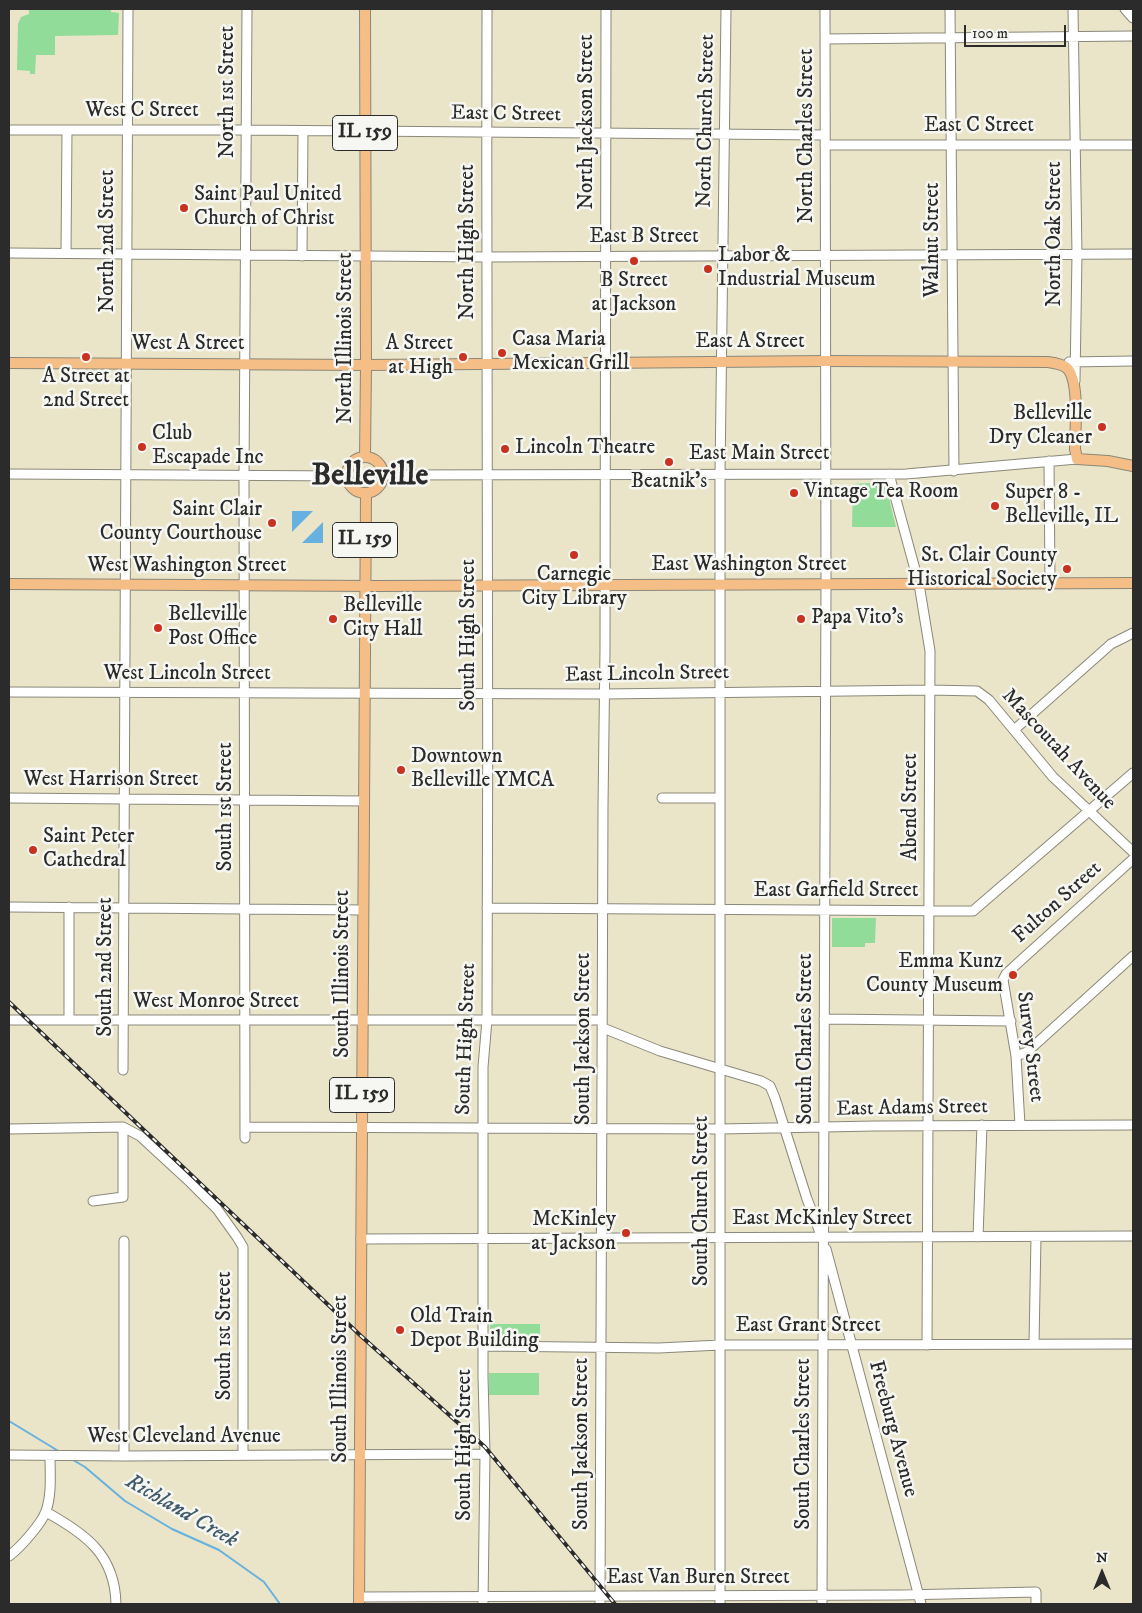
<!DOCTYPE html>
<style>
body{margin:0}
#map{position:relative;width:1142px;height:1613px;overflow:hidden;background:#eae5c8;font-family:"IM FELL DW Pica",serif}
canvas{display:block}
.frame{position:absolute;inset:0;border:10px solid #2b2b2b;pointer-events:none}
.north{position:absolute;left:1077px;top:1548px;width:50px;height:50px;-webkit-text-stroke:4px #f6f6f2;paint-order:stroke;rotate:0deg;font-size:14px;font-weight:700;line-height:20px;text-align:center;color:#2b2b2b}
.north::after{content:'';display:block;margin:auto;width:18px;height:22px;background:#2b2b2b;clip-path:polygon(50% 0,100% 100%,50% 72%,0 100%)}
.scale{position:absolute;left:964px;top:25px;width:102px;height:22px;box-sizing:border-box;border:2px solid #2b2b2b;border-top:0;padding-left:6px;font-size:15px;line-height:18px;white-space:nowrap;color:#2b2b2b;-webkit-text-stroke:4px #f6f6f2;paint-order:stroke}
</style>
<div id="map">
<canvas width="1142" height="1613"></canvas>
<div class="frame"></div>
<div class="north">N</div>
<div class="scale">100 m</div>
</div>
<script>
const context = document.querySelector('canvas').getContext('2d');
context.lineJoin = 'round';
function fill(path, color) { context.fillStyle = color; context.fill(path, 'evenodd'); }
function stroke(path, color, width, dash) { context.strokeStyle = color; context.lineWidth = width; context.lineCap = dash ? 'butt' : 'round'; context.setLineDash(dash || []); context.stroke(path); }
function write(font, color, halo, rows, align = 'center') {
  context.font = font + ' "IM FELL DW Pica",serif'; context.lineWidth = 5; context.setLineDash([]); context.textBaseline = 'middle'; context.strokeStyle = halo; context.fillStyle = color; for (const [text, x, y, turn = 0] of rows) {
    context.save(); context.translate(x, y); context.rotate((+turn || 0) * Math.PI / 180); context.textAlign = isNaN(turn) ? turn : align; if (halo) context.strokeText(text, 0, 0); context.fillText(text, 0, 0); context.restore();
  }
}
const green = new Path2D(`
 M 29,9 L 111,9 L 111,12 L 119,13 L 118,35 L 55,36 L 55,55 L 36,55 L 35,74 L 30,74 L 30,71 L 17,70 L 18,24 L 21,17 L 29,14 Z
 M 885,482 L 896,527 L 852,527 L 853,484 Z
 M 832,918 L 876,918 L 875,943 L 865,943 L 865,947 L 832,947 Z
 M 490,1324 L 540,1324 L 540,1342 L 492,1342 L 490,1340 Z
 M 489,1373 L 539,1373 L 539,1395 L 489,1395 Z`);
const water = new Path2D(`
 M 292,511 L 313,511 L 292,532 Z
 M 323,522 L 323,543 L 302,543 Z`);
const stream = new Path2D(`
 M 9,1421 L 60,1452
 M 73,1460 L 85,1467 L 125,1501 L 172,1529 L 219,1550 L 264,1582 L 280,1604`);
const minor = new Path2D(`
 M 950,9 L 954,471
 M 1073,9 L 1077,254 L 1075,381
 M 1125,9 L 1133,18
 M 825,39 L 1133,36
 M 9,130 L 246,130 L 825,135
 M 825,145 L 1133,145
 M 9,253 L 487,257 L 1133,254
 M 66,253 L 67,130
 M 302,256 L 303,131
 M 1069,362 L 1133,361
 M 1049,461 L 1050,583
 M 9,474 L 347,476
 M 889,474 L 919,584 L 930,651 L 927,1345
 M 383,475 L 906,474 L 1077,459
 M 9,692 L 604,694 L 930,690 L 977,691 L 989,700 L 1053,777 L 1133,852
 M 1014,730 L 1111,644 L 1133,633
 M 9,798 L 364,801
 M 662,798 L 720,798
 M 9,907 L 363,910
 M 69,907 L 69,1020
 M 487,908 L 973,911 L 1133,773
 M 824,1019 L 1011,1021
 M 9,1020 L 602,1020
 M 603,1028 L 660,1051 L 761,1081 L 770,1086 L 775,1098 L 807,1199 L 821,1235
 M 1016,1056 L 1027,1052 L 1133,956
 M 123,1070 L 128,9
 M 1020,1125 L 1016,1056 L 1003,980 L 1006,974 L 1019,962 L 1133,859
 M 245,1127 L 720,1129 L 875,1126 L 1133,1125
 M 9,1129 L 123,1127 L 140,1136 L 191,1183 L 217,1209 L 237,1237 L 243,1247 L 243,1455
 M 245,1138 L 244,475 L 247,9
 M 93,1201 L 123,1197 L 123,1127
 M 978,1237 L 982,1125
 M 361,1239 L 1133,1236
 M 124,1241 L 124,1456
 M 826,1249 L 921,1604
 M 1034,1344 L 1036,1237
 M 483,1346 L 659,1348 L 720,1345 L 1133,1344
 M 9,1455 L 124,1456 L 485,1454
 M 46,1512 C 86,1534 115,1555 116,1604
 M 9,1556 C 20,1548 42,1523 46,1511 C 52,1494 50,1473 50,1456
 M 359,1597 L 901,1595 L 1036,1592 L 1036,1604
 M 483,1604 L 485,1454 L 483,1377 L 483,1067 L 487,1020 C 489,683 486,346 487,9
 M 600,1604 L 603,806 L 605,650 L 606,9
 M 720,1604 L 720,474 L 726,9
 M 822,1604 L 826,584 L 825,9`);
const major = new Path2D(`
 M 9,363 L 366,365 L 826,361 L 1048,362 C 1055,363 1062,364 1067,368 C 1080,381 1075,431 1075,449 L 1077,459 L 1108,461 L 1133,466
 M 365,457 L 366,365 L 365,9
 M347 475a18 18 0 1 1 36 0a18 18 0 1 1-36 0Z
 M 9,584 L 375,586 L 1133,583
 M 359,1604 L 366,493`);
const rail = new Path2D(`
 M 9,1002 L 361,1336 L 485,1447 L 615,1604`);
const markers = [
 [184,208,5,"#c8321e"],
 [634,261,5,"#c8321e"],
 [708,269,5,"#c8321e"],
 [502,353,5,"#c8321e"],
 [86,357,5,"#c8321e"],
 [463,357,5,"#c8321e"],
 [1102,427,5,"#c8321e"],
 [142,447,5,"#c8321e"],
 [505,449,5,"#c8321e"],
 [669,462,5,"#c8321e"],
 [794,493,5,"#c8321e"],
 [995,506,5,"#c8321e"],
 [272,523,5,"#c8321e"],
 [574,555,5,"#c8321e"],
 [1067,569,5,"#c8321e"],
 [333,619,5,"#c8321e"],
 [801,619,5,"#c8321e"],
 [158,628,5,"#c8321e"],
 [401,770,5,"#c8321e"],
 [33,850,5,"#c8321e"],
 [1013,975,5,"#c8321e"],
 [626,1233,5,"#c8321e"],
 [400,1330,5,"#c8321e"]
];
const shields = [
 [365,133,65],
 [365,540,65],
 [362,1095,65]
];
const shieldNames = [
 ["IL 159",365,133],
 ["IL 159",365,540],
 ["IL 159",362,1095]
];
const streetNames = [
 ["North 1st Street",229,92,-90],
 ["West C Street",142,112],
 ["East C Street",506,115,1],
 ["North Church Street",707,121,-89],
 ["North Jackson Street",588,122,-90],
 ["East C Street",979,127],
 ["North Charles Street",808,136,-90],
 ["North Oak Street",1056,234,-90],
 ["East B Street",644,238],
 ["Walnut Street",934,240,-90],
 ["North 2nd Street",109,241,-90],
 ["North High Street",469,242,-90],
 ["North Illinois Street",347,338,-90],
 ["East A Street",750,343],
 ["West A Street",188,345],
 ["East Main Street",759,455],
 ["East Washington Street",749,566],
 ["West Washington Street",187,567],
 ["South High Street",470,635,-90],
 ["West Lincoln Street",187,675],
 ["East Lincoln Street",647,675,-1],
 ["Mascoutah Avenue",1058,750,47],
 ["West Harrison Street",111,781],
 ["South 1st Street",227,807,-90],
 ["Abend Street",912,807,-90],
 ["East Garfield Street",836,892],
 ["Fulton Street",1058,903,-42],
 ["South 2nd Street",107,967,-90],
 ["South Illinois Street",344,974,-90],
 ["West Monroe Street",216,1003],
 ["South High Street",467,1039,-88],
 ["South Jackson Street",585,1039,-90],
 ["South Charles Street",807,1039,-90],
 ["Survey Street",1029,1047,83],
 ["East Adams Street",912,1109,-1],
 ["South Church Street",703,1201,-90],
 ["East McKinley Street",822,1220],
 ["East Grant Street",808,1327],
 ["South 1st Street",226,1336,-90],
 ["South Illinois Street",342,1379,-90],
 ["Freeburg Avenue",892,1429,75],
 ["West Cleveland Avenue",184,1438],
 ["South Jackson Street",583,1444,-90],
 ["South Charles Street",805,1444,-90],
 ["South High Street",466,1445,-90],
 ["East Van Buren Street",698,1579]
];
const poiNames = [
 ["Saint Paul United",194,196],
 ["Church of Christ",194,220],
 ["Labor &",718,257],
 ["Industrial Museum",718,281],
 ["B Street",634,282,"center"],
 ["at Jackson",634,306,"center"],
 ["Casa Maria",512,341],
 ["Mexican Grill",512,365],
 ["A Street",453,345,"right"],
 ["at High",453,369,"right"],
 ["A Street at",86,378,"center"],
 ["2nd Street",86,402,"center"],
 ["Belleville",1092,415,"right"],
 ["Dry Cleaner",1092,439,"right"],
 ["Club",152,435],
 ["Escapade Inc",152,459],
 ["Lincoln Theatre",515,449],
 ["Beatnik's",669,483,"center"],
 ["Vintage Tea Room",804,493],
 ["Super 8 -",1005,494],
 ["Belleville, IL",1005,518],
 ["Saint Clair",262,511,"right"],
 ["County Courthouse",262,535,"right"],
 ["St. Clair County",1057,557,"right"],
 ["Historical Society",1057,581,"right"],
 ["Carnegie",574,576,"center"],
 ["City Library",574,600,"center"],
 ["Belleville",343,607],
 ["City Hall",343,631],
 ["Belleville",168,616],
 ["Post Office",168,640],
 ["Papa Vito's",811,619],
 ["Downtown",411,758],
 ["Belleville YMCA",411,782],
 ["Saint Peter",43,838],
 ["Cathedral",43,862],
 ["Emma Kunz",1003,963,"right"],
 ["County Museum",1003,987,"right"],
 ["McKinley",616,1221,"right"],
 ["at Jackson",616,1245,"right"],
 ["Old Train",410,1318],
 ["Depot Building",410,1342]
];
const waterNames = [
 ["Richland Creek",181,1512,30]
];
const townNames = [
 ["Belleville",370,478]
];
fill(green, '#91dc99');
fill(water, '#66b1df');
stroke(stream, '#66b1df', 2);
stroke(minor, '#8a887a', 11);
stroke(major, '#8a887a', 12);
stroke(minor, '#fff', 9);
stroke(major, '#f6be87', 10);
stroke(rail, '#2b2b2b', 4);
stroke(rail, '#f6f6f2', 2, [5.5]);
for (const [x, y, r, color] of markers) { const dot = new Path2D(); dot.arc(x, y, r, 0, 2 * Math.PI); context.fillStyle = color; context.fill(dot); stroke(dot, '#f6f6f2', 2); }
for (const [x, y, w] of shields) { const box = new Path2D(); box.roundRect(x - w / 2, y - 17.5, w, 35, 4); context.fillStyle = '#f6f6f2'; context.fill(box); stroke(box, '#2b2b2b', 1); }
write('bold 20px', '#2b2b2b', null, shieldNames);
write('21px', '#2b2b2b', '#f6f6f2', streetNames);
write('21px', '#2b2b2b', '#f6f6f2', poiNames, 'left');
write('italic 22px', '#405a6a', '#f6f6f2', waterNames);
write('bold 31px', '#2b2b2b', '#f6f6f2', townNames);
</script>
